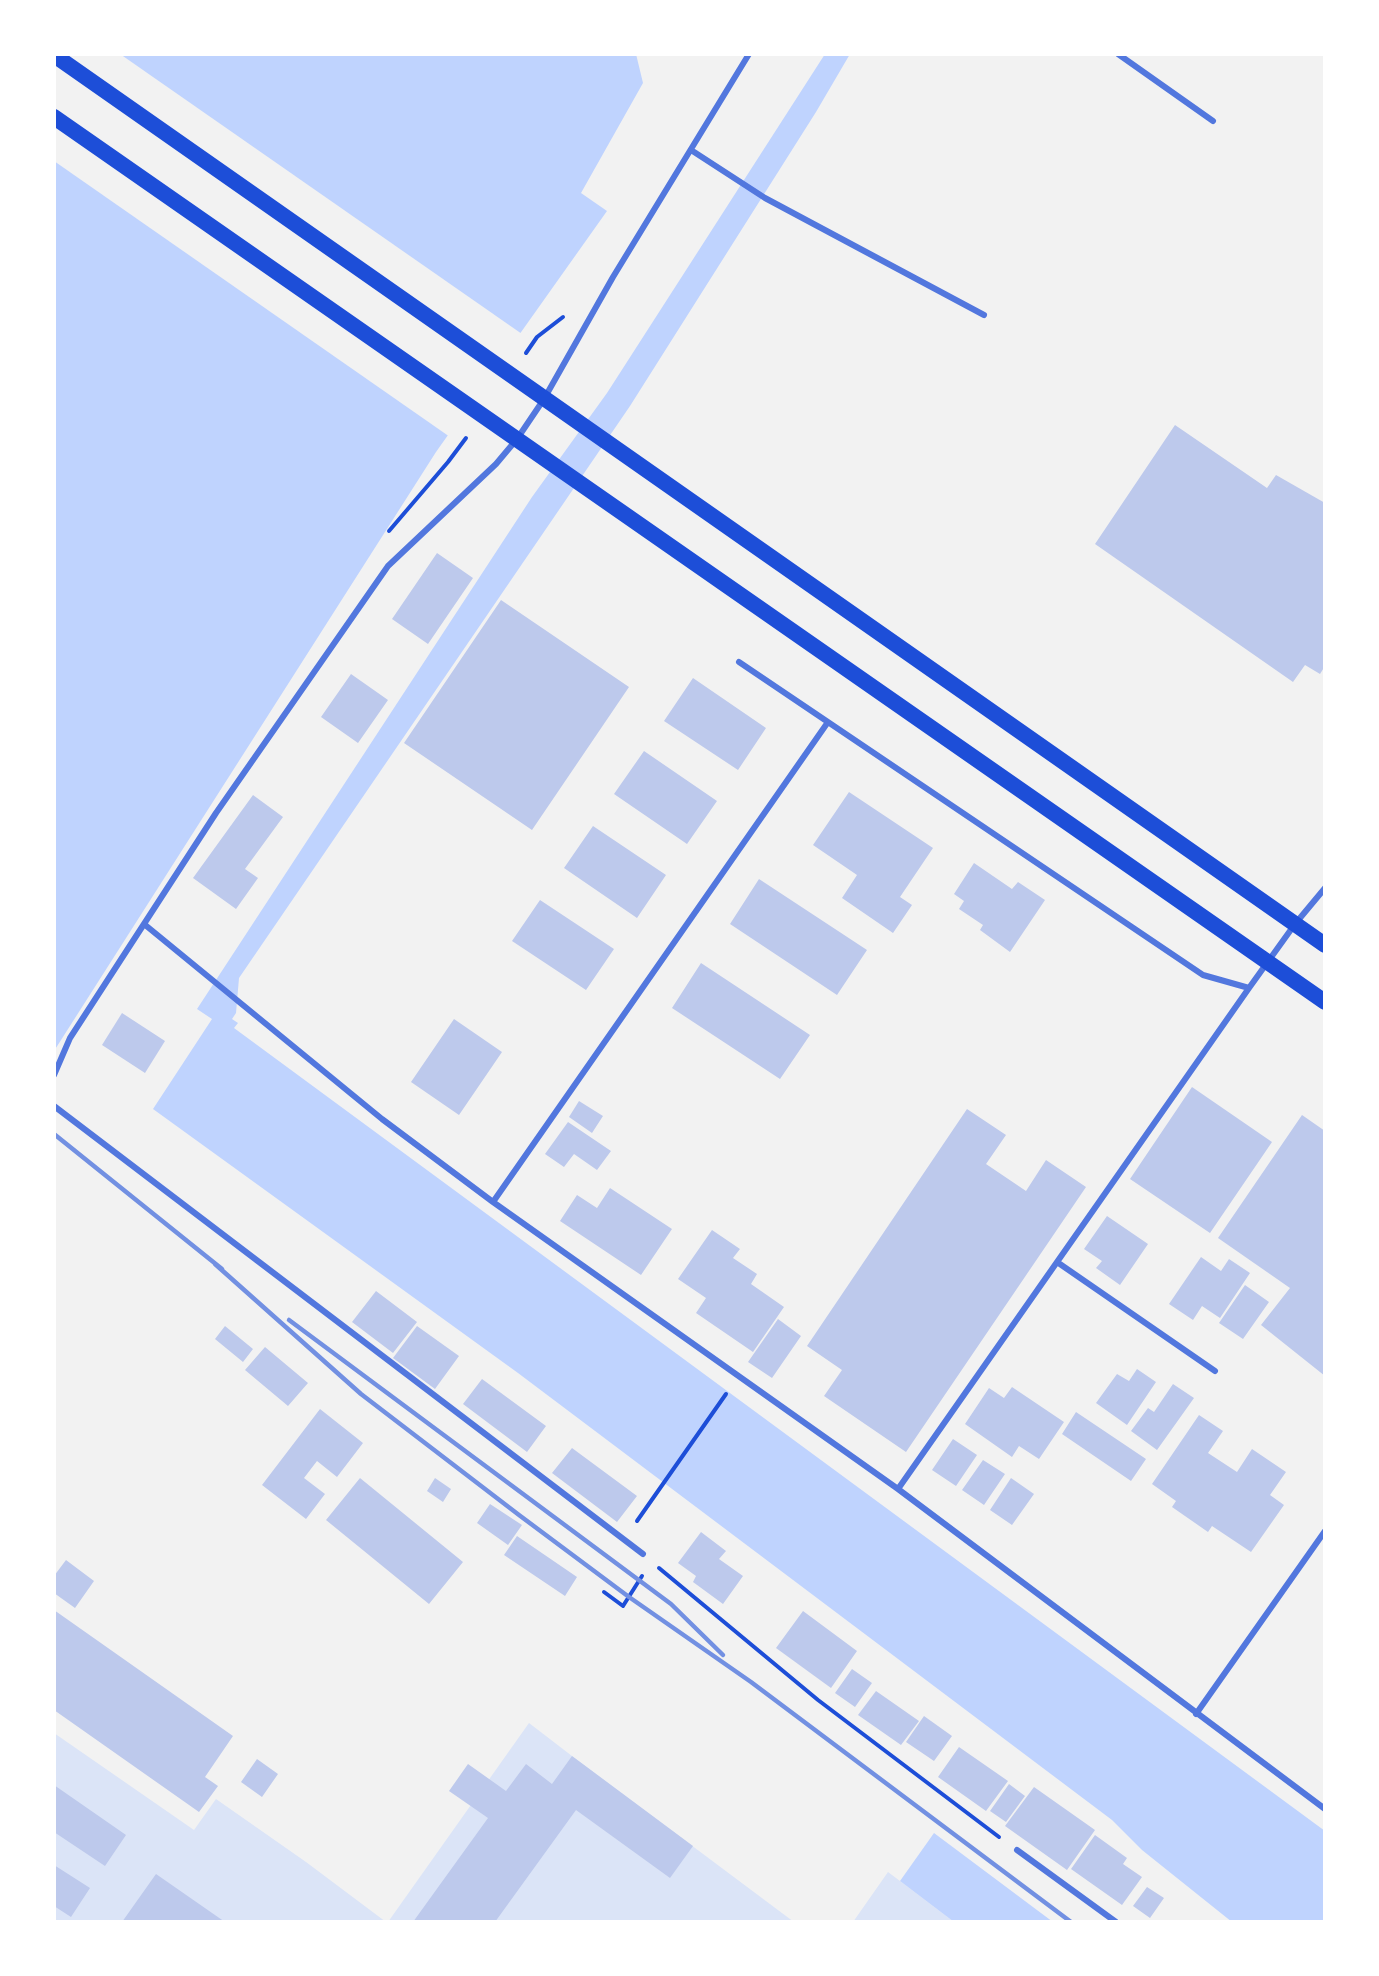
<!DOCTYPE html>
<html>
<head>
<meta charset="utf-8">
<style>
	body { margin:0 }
	#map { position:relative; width:1379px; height:1976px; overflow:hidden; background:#f2f2f2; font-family:"Work Sans",sans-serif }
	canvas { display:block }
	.frame { position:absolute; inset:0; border:56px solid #fff; pointer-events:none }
</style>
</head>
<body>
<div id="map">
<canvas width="1379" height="1976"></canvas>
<div class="frame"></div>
</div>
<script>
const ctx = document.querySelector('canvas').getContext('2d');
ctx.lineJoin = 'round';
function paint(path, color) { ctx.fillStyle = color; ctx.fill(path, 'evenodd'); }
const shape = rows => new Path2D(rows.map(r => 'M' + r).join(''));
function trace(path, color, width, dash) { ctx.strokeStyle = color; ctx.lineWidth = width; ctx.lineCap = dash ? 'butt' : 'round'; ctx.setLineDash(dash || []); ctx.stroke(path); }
paint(shape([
	[529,1723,572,1756,794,1922,388,1922],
	[54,1733,194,1830,216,1799,306,1862,386,1922,54,1922],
	[888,1872,900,1881,954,1922,853,1922]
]), '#dbe4f7');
paint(shape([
	[54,54,636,54,643,83,581,193,607,211,436,452,54,1051],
	[825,54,850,54,816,112,630,406,239,978,236,1013,232,1019,238,1023,234,1028,1325,1831,1325,1922,1232,1922,1142,1850,1112,1820,518,1373,153,1109,212,1019,197,1009,532,497,607,393],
	[934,1833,1053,1922,954,1922,900,1881]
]), '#bfd3fe');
paint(shape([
	[54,54,120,54,522,334,450,437,54,161]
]), '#f2f2f2');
paint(shape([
	[1175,425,1267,488,1276,475,1325,503,1325,666,1320,674,1305,665,1293,682,1095,544],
	[437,553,473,578,428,644,392,619],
	[501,600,629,687,532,830,404,743],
	[351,674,388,700,358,743,321,717],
	[693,678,766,728,738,770,664,721],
	[644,751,717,801,687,844,614,794],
	[849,792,933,848,900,897,912,905,893,933,842,898,857,875,813,845],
	[253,795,283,817,245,869,258,878,236,909,193,878],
	[593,826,666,875,637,918,564,868],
	[974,863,1012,889,1018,882,1045,900,1010,952,980,930,983,925,959,909,964,901,954,894],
	[759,879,867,950,837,995,730,924],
	[540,900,614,949,586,990,512,941],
	[701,963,810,1035,780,1079,672,1008],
	[122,1013,165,1041,145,1073,102,1045],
	[454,1019,502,1052,459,1115,411,1082],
	[1192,1087,1272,1142,1210,1233,1130,1179],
	[579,1101,603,1116,592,1133,569,1117],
	[967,1109,1006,1135,986,1164,1026,1191,1046,1160,1086,1187,906,1452,824,1396,842,1370,807,1346],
	[1302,1115,1325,1131,1325,1376,1261,1325,1290,1288,1218,1238],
	[568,1122,611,1151,597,1170,574,1154,564,1167,545,1154],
	[610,1188,672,1229,641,1275,560,1221,577,1195,597,1208],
	[1107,1216,1148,1244,1120,1285,1096,1268,1102,1261,1084,1249],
	[712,1230,740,1249,733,1258,757,1274,751,1284,784,1307,753,1352,696,1313,706,1298,678,1279],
	[1201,1257,1221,1271,1229,1259,1250,1273,1220,1318,1202,1306,1193,1320,1169,1304],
	[1245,1285,1269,1302,1243,1339,1219,1323],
	[376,1291,417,1322,393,1353,352,1322],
	[778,1319,801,1336,772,1378,748,1362],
	[225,1326,253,1349,243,1362,215,1339],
	[417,1326,459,1356,435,1389,393,1358],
	[265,1347,308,1383,288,1406,245,1370],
	[1137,1369,1156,1382,1127,1425,1096,1403,1117,1374,1129,1381],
	[482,1379,546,1426,527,1452,463,1404],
	[1173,1384,1194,1398,1157,1450,1131,1431,1148,1408,1154,1412],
	[1012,1387,1064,1422,1039,1459,1019,1446,1012,1457,965,1424,989,1388,1004,1398],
	[320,1409,363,1443,337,1477,317,1461,304,1478,325,1494,306,1519,262,1485],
	[1076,1412,1146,1459,1131,1481,1062,1434],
	[1199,1415,1223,1431,1208,1453,1237,1472,1252,1449,1286,1472,1270,1495,1284,1505,1251,1552,1212,1526,1208,1532,1172,1507,1176,1501,1152,1484],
	[953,1439,977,1455,956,1486,932,1470],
	[572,1448,637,1496,617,1522,552,1473],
	[983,1460,1005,1474,984,1505,962,1490],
	[360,1478,463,1562,429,1604,326,1520],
	[435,1478,451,1489,443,1502,427,1491],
	[1011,1478,1034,1494,1012,1525,990,1510],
	[490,1504,522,1525,508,1545,477,1523],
	[701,1532,726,1551,719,1559,743,1576,723,1604,693,1582,696,1576,678,1563],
	[517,1536,577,1577,565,1596,504,1555],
	[66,1560,94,1581,75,1608,54,1593,54,1576],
	[54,1610,233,1736,205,1777,218,1786,199,1812,54,1710],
	[803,1611,857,1651,831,1688,776,1648],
	[852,1669,872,1683,855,1707,835,1693],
	[876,1691,919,1721,901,1745,858,1715],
	[924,1716,952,1736,934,1761,906,1742],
	[959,1747,1008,1781,986,1811,938,1777],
	[572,1756,693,1846,670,1878,576,1810,495,1922,413,1922,488,1818,449,1791,468,1764,506,1791,526,1764,552,1784],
	[257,1759,278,1774,262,1797,241,1782],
	[1009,1784,1025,1796,1006,1822,990,1811],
	[54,1785,126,1835,105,1866,54,1832],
	[1034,1787,1095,1830,1067,1870,1005,1826],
	[1095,1835,1127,1858,1123,1864,1142,1877,1122,1905,1071,1869],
	[54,1865,90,1888,71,1917,54,1906],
	[156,1874,225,1922,122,1922],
	[1147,1887,1164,1898,1150,1918,1133,1906]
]), '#bdc9ec');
trace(shape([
	[526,353,537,337,563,317],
	[389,531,448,462,466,438],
	[637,1521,726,1394],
	[659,1568,818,1700,999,1837],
	[604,1592,623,1606,642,1576]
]), '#1d4ed8', 4);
trace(shape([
	[1118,54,1213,121],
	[691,150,765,198,984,315],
	[739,662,1203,975,1249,988,1295,924,1325,888],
	[144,924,382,1119,493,1202,898,1489,1325,1809],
	[54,1075,70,1038,216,813,388,566,496,464,517,439,544,399,613,277,749,54],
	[54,1106,643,1554],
	[493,1202,828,722],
	[1057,1262,1215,1371],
	[898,1489,1249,988],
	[1196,1714,1325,1531],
	[1017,1850,1116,1922]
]), '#5277de', 6);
trace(shape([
	[54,55,1325,945],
	[54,117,1325,1002]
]), '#1d4ed8', 16);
trace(shape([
	[54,1134,222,1269],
	[215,1264,361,1394,519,1515,629,1597,751,1682,1071,1922],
	[289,1320,671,1604,723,1655]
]), '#7290e2', 4.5);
</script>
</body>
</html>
